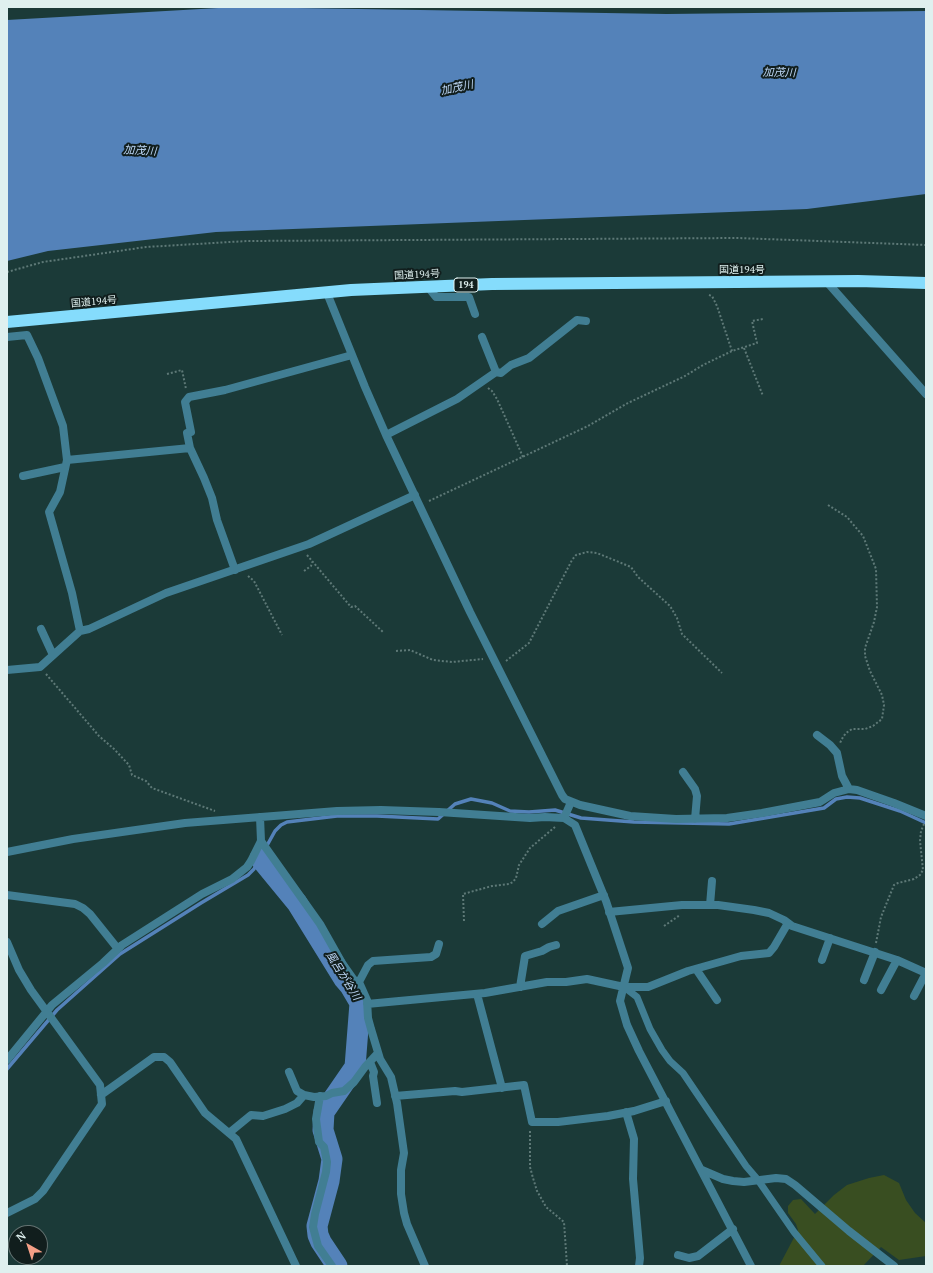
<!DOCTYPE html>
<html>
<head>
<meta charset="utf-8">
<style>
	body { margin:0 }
	#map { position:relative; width:933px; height:1273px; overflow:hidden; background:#1b3a38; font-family:"PT Serif",serif }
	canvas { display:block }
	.frame { position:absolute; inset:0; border:8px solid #dff0ef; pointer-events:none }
	.north { position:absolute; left:8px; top:1225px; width:40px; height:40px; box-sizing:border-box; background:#111e1d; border:1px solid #637271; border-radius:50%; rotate:321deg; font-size:11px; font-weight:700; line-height:16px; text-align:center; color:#dff0ef }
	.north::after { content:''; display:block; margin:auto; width:14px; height:18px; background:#f49f86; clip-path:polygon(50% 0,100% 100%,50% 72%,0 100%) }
</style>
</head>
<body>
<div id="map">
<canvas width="933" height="1273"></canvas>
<div class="frame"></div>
<div class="north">N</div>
</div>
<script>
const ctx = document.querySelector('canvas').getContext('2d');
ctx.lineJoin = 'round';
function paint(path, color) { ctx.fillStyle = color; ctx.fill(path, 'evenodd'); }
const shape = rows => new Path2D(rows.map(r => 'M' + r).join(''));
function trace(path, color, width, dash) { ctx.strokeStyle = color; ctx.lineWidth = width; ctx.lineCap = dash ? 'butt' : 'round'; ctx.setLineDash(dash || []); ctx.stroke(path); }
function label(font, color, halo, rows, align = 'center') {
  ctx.font = font + ' "PT Serif","Noto Sans JP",serif'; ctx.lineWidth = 4; ctx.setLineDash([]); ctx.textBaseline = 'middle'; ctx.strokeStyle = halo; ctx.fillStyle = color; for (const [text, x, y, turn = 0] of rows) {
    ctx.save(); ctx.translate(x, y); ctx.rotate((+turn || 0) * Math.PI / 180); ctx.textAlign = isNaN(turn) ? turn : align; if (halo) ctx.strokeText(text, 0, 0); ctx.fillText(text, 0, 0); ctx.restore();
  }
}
paint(shape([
	[884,1175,899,1183,906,1200,915,1213,926,1223,926,1256,899,1260,881,1247,863,1266,779,1266,798,1230,796,1224,788,1213,788,1206,793,1200,801,1199,815,1214,834,1195,847,1185,869,1178]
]), '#394e21');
paint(shape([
	[236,7,667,14,926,11,926,194,807,209,216,232,48,251,7,261,7,20]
]), '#5482b9');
trace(shape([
	[7,1069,57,1010,120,954,201,903,248,875,254,869,275,831,281,825,287,822,337,816,377,816,438,819,455,804,471,799,492,803,510,811,529,812,555,810,581,818,634,822,729,824,824,808,836,799,847,797,860,798,900,811,926,823]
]), '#5482b9', 3.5);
trace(shape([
	[260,858,297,903,344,979,350,986,360,1003,355,1067,324,1112,323,1130,332,1159,329,1181,317,1226,318,1235,321,1242,337,1266]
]), '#5482b9', 21);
trace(shape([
	[7,272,43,262,146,247,247,241,738,238,926,245],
	[709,295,712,296,717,306,732,351],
	[744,348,763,396],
	[167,374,182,370,186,389],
	[488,388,492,391,497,399,523,457],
	[429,501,588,426,628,403,685,376,703,365,732,351,757,343,752,321,763,319],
	[828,505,847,517,863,536,876,569,877,607,874,622,865,648,865,656,870,671,882,695,884,705,882,719,873,726,865,729,852,729,846,733,843,737,840,743],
	[307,555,351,607,355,606,383,632],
	[304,571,311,566,312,562],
	[248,576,254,581,282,635],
	[396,651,410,650,433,660,452,662,483,659],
	[506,661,529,643,572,560,576,555,587,552,597,553,631,567,638,577,670,606,677,618,682,634,722,673],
	[46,674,99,736,114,749,129,765,132,775,146,781,152,788,215,811],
	[464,921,463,894,492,886,509,884,513,882,516,878,519,865,530,848,555,827],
	[664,926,680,915],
	[876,943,881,917,894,885,898,883,914,879,920,875,923,870,920,841,921,831,924,824],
	[530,1131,530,1167,533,1178,537,1191,546,1207,564,1222,567,1266]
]), '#5e7977', 2, [2, 2]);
trace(shape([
	[624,987,637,997,650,1029,662,1050,670,1061,683,1073,746,1166,758,1180,794,1232,822,1266]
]), '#417e93', 7);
trace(shape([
	[827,282,926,394],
	[428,287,436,297,469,297,475,314],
	[327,293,365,387,386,435,470,612,562,795,565,799,580,805,630,816,676,819,727,818,762,813,820,802,834,793,849,789,857,790,894,803,926,816],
	[7,337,27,335,38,358,63,426,67,460,60,492,49,512,72,593,80,631],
	[482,337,496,372,501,373,511,365,529,358,577,320,586,321],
	[386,435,457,399,496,372],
	[67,460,190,448],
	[23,476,65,467],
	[235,570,217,520,212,498,204,478,190,448,187,433,191,432,185,402,189,397,225,390,352,355],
	[41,629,53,655],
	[7,670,40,667,80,631,89,629,166,593,309,544,415,495],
	[817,735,830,745,837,753,842,776,849,789],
	[683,772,695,789,697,796,695,819],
	[564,818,571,802],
	[261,841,320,924,342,963,354,980,359,982,367,1000,368,1018,371,1029,380,1059,391,1077,397,1103,404,1153,401,1170,401,1194,404,1213,407,1224,425,1266],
	[7,852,73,839,185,823,337,811,381,810,439,812,530,818,545,817,564,818,575,825,606,901,628,968,620,1001,627,1025,639,1051,751,1266],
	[7,895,75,904,83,908,90,914,118,949],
	[710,905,712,881],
	[609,912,682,905,718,905,754,910,769,913,784,920,792,926,897,960,926,973],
	[542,924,558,911,604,895],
	[7,942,19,970,31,990,100,1085,102,1104,43,1191,35,1199,7,1213],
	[822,960,830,938],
	[696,969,717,1000],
	[864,980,875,952],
	[359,982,368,965,373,961,431,957,436,954,439,944],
	[520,987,525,956,542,951,549,947,556,945],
	[881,990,897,960],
	[477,994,502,1088],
	[914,996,926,973],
	[367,1004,485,993,547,982,566,982,587,979,624,987,648,987,688,971,741,956,769,953,774,947,788,923],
	[7,1060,52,1005,103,963,122,945,202,894,232,879,247,867,251,861,261,841,260,817],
	[370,1062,374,1072,373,1076,377,1103],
	[289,1072,297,1091,304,1095,314,1097,326,1096,332,1093,344,1091,354,1082,365,1067,378,1053],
	[101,1095,154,1057,164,1057,170,1062,205,1113,236,1139,296,1266],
	[320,1096,316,1119,319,1142,324,1147,327,1162,326,1172,315,1214,313,1227,318,1246,332,1266],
	[395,1096,455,1091,462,1092,524,1085,532,1122,558,1122,608,1116,634,1111,666,1101],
	[626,1112,634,1139,633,1179,640,1258,639,1266],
	[229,1133,251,1115,263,1116,285,1109,297,1103,304,1095],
	[702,1170,723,1179,733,1181,744,1182,776,1178,786,1179,795,1185,849,1231,894,1266],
	[678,1255,689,1258,698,1256,733,1229]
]), '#417e93', 8);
trace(shape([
	[7,322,351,290,492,284,858,281,926,283]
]), '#85dcfc', 12);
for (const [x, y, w] of [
	[466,285,24]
]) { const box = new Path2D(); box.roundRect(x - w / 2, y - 7, w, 14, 3); ctx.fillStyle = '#111e1d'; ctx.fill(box); trace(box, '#dff0ef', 1); }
label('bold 9px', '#dff0ef', null, [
	["194",466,285]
]);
label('10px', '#dff0ef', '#111e1d', [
	["国道194号",742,270],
	["国道194号",417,275,-3],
	["国道194号",94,302,-5]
]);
label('italic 11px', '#bed8f7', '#111e1d', [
	["加茂川",779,73,1],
	["加茂川",457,88,-12],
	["加茂川",140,151,3],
	["風呂が谷川",343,976,58]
]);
</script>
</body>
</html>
